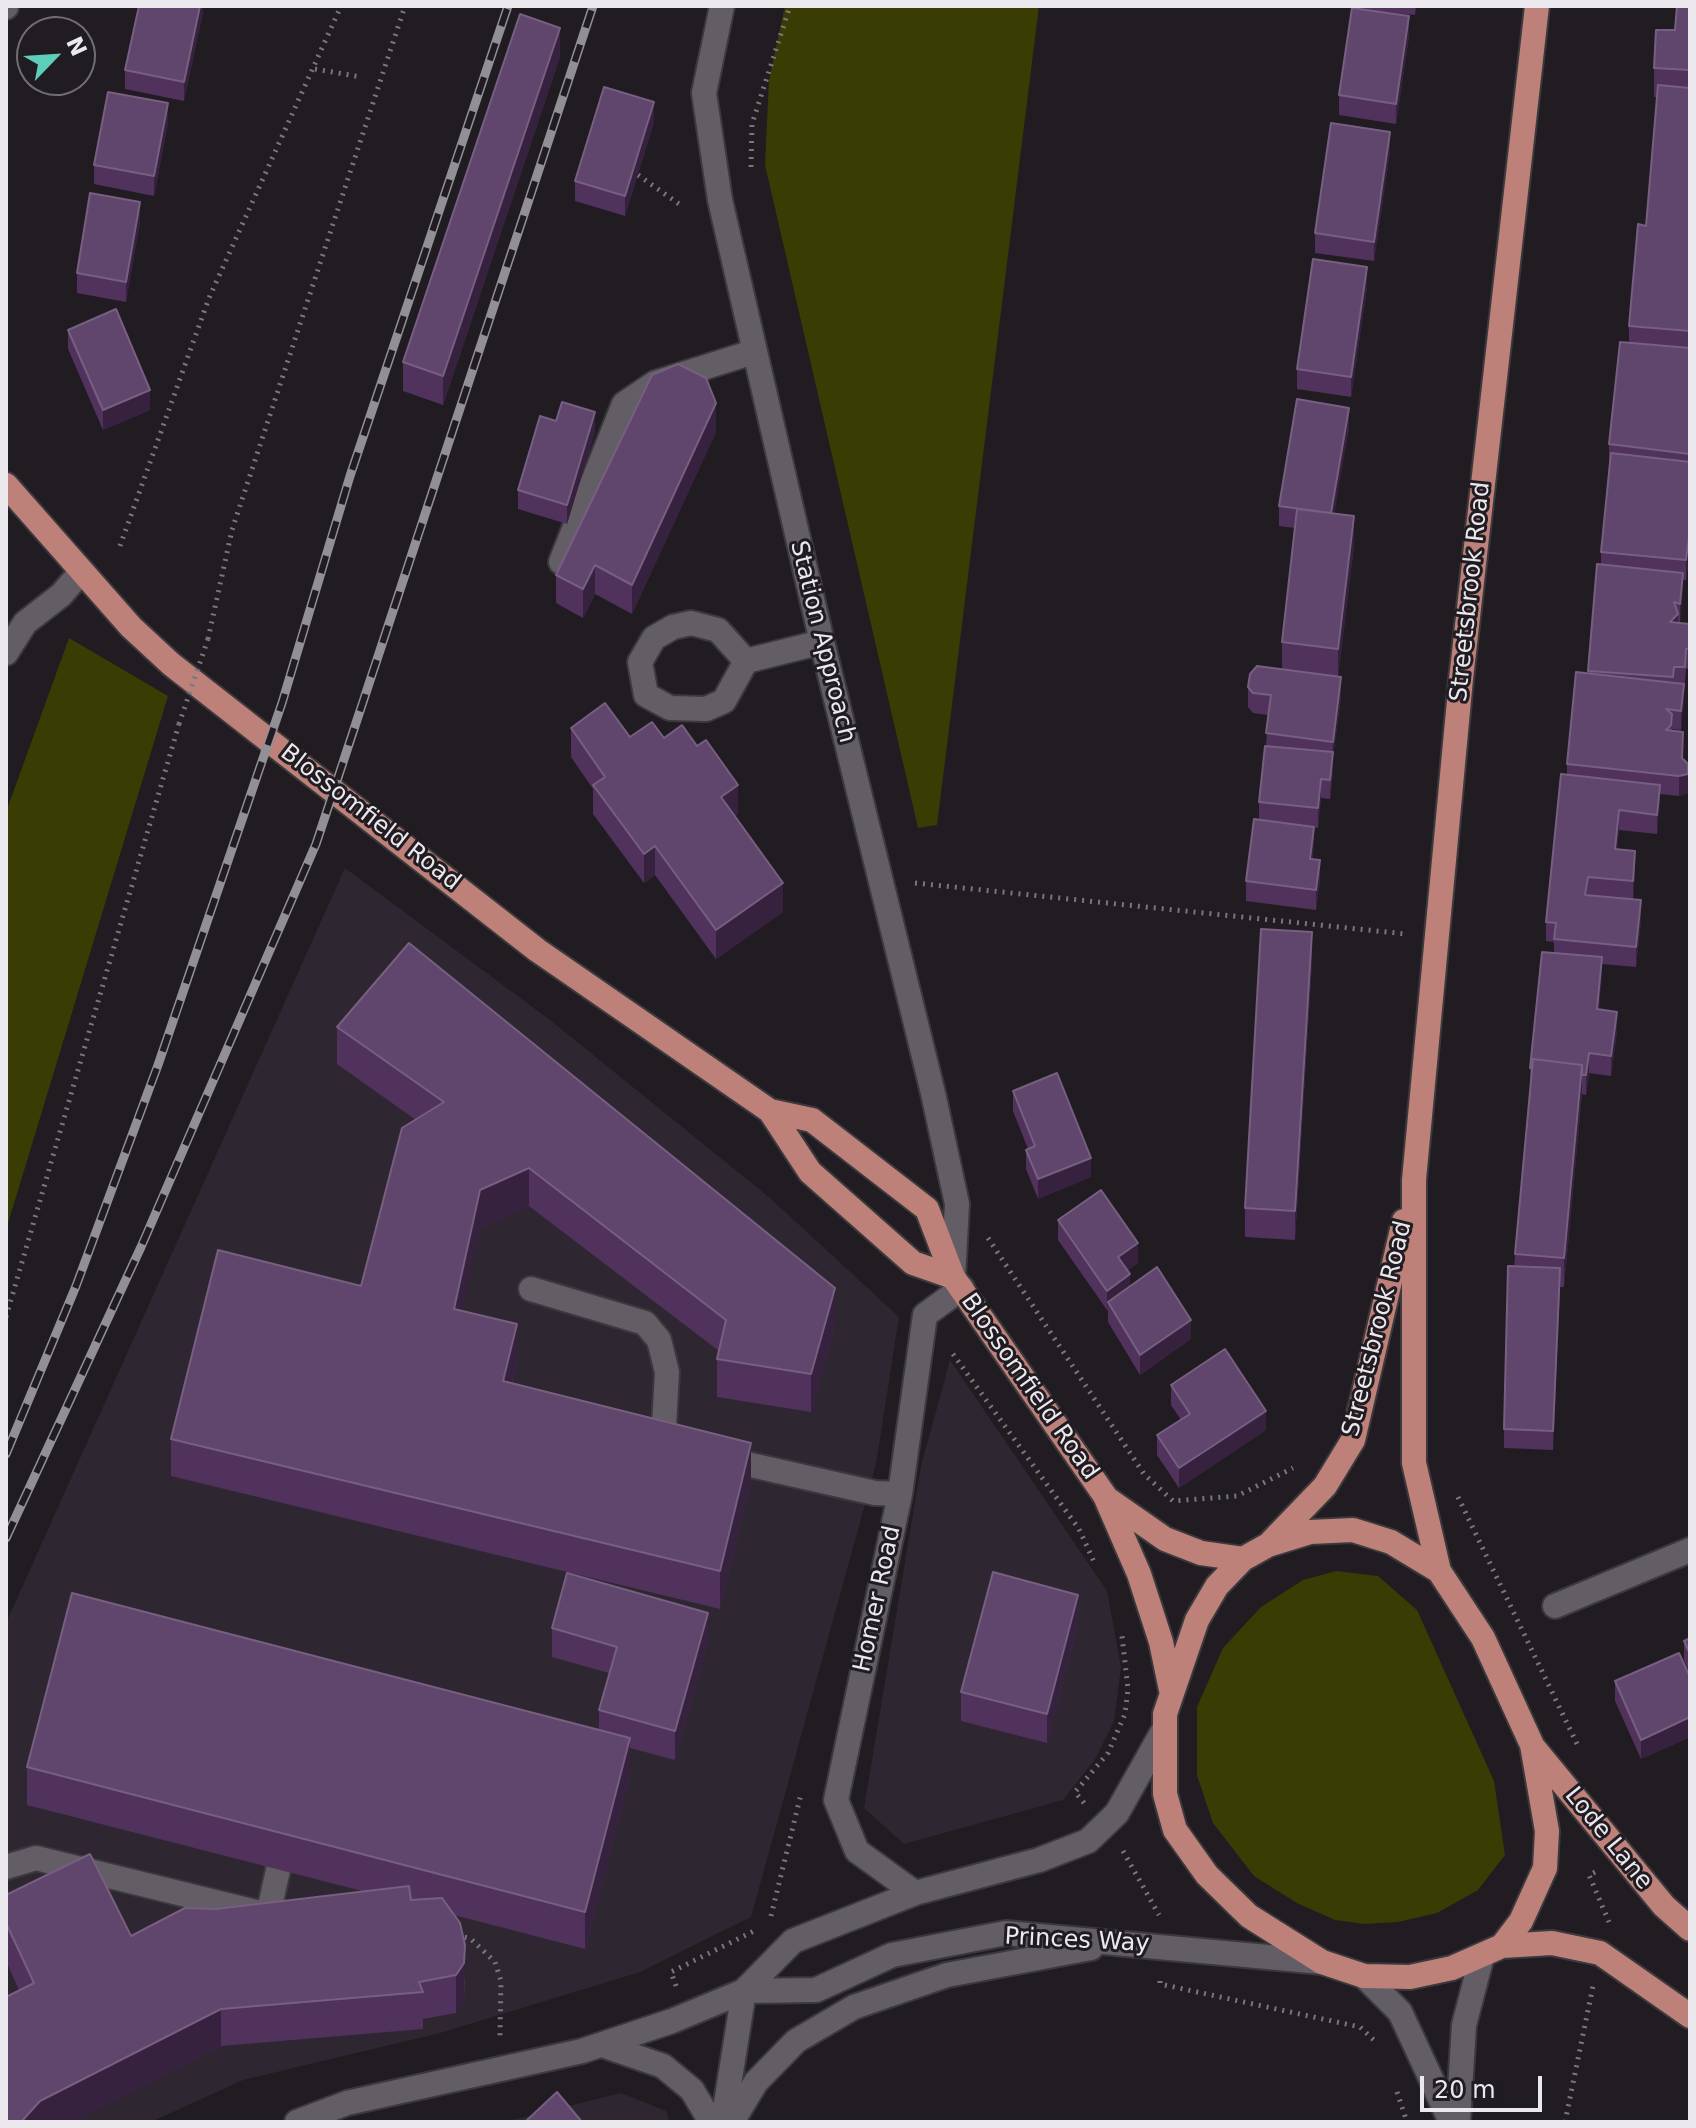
<!DOCTYPE html>
<html>
<head>
<meta charset="utf-8">
<style>
	body { margin:0 }
	#map { position:relative; width:1696px; height:2128px; overflow:hidden; background:#201c22; font-family:"DejaVu Sans",sans-serif }
	canvas { display:block }
	.frame { position:absolute; inset:0; border:8px solid #ebe9ed; pointer-events:none }
	.north { position:absolute; left:16px; top:16px; width:80px; height:80px; box-sizing:border-box; background:#201c22; border:2px solid #716e73; border-radius:50%; rotate:65deg; font-size:22px; font-weight:700; line-height:32px; text-align:center; color:#ebe9ed }
	.north::after { content:''; display:block; margin:auto; width:28px; height:36px; background:#5cceba; clip-path:polygon(50% 0,100% 100%,50% 72%,0 100%) }
	.scale { position:absolute; left:1420px; top:2076px; width:122px; height:36px; box-sizing:border-box; border:4px solid #ebe9ed; border-top:0; padding-left:10px; font-size:24px; line-height:28px; white-space:nowrap; color:#ebe9ed; -webkit-text-stroke:6px #201c22; paint-order:stroke }
</style>
</head>
<body>
<div id="map">
<canvas width="1696" height="2128"></canvas>
<div class="frame"></div>
<div class="north">N</div>
<div class="scale">20 m</div>
</div>
<script>
const ctx = document.querySelector('canvas').getContext('2d');
ctx.lineJoin = 'round';
function paint(path, color) { ctx.fillStyle = color; ctx.fill(path, 'evenodd'); }
const shape = rows => new Path2D(rows.map(r => 'M' + r).join(''));
function trace(path, color, width, dash) { ctx.strokeStyle = color; ctx.lineWidth = width; ctx.lineCap = dash ? 'butt' : 'round'; ctx.setLineDash(dash || []); ctx.stroke(path); }
function label(font, color, halo, rows, align = 'center') {
  ctx.font = font + ' "DejaVu Sans",sans-serif'; ctx.lineWidth = 6; ctx.setLineDash([]); ctx.textBaseline = 'middle'; ctx.strokeStyle = halo; ctx.fillStyle = color; for (const [text, x, y, turn = 0] of rows) {
    ctx.save(); ctx.translate(x, y); ctx.rotate((+turn || 0) * Math.PI / 180); ctx.textAlign = isNaN(turn) ? turn : align; if (halo) ctx.strokeText(text, 0, 0); ctx.fillText(text, 0, 0); ctx.restore();
  }
}
paint(shape([
	[345,868,550,1020,770,1198,899,1317,876,1464,751,1917,640,1972,440,2033,243,2080,151,2122,6,2122,6,1623],
	[950,1360,1107,1591,1121,1667,1114,1721,1096,1758,1063,1800,904,1844,864,1808,921,1466],
	[621,2093,666,2111,670,2122,504,2122]
]), '#2e2731');
paint(shape([
	[785,6,1039,6,937,825,918,828,765,165,769,80],
	[69,638,168,696,6,1230,6,812],
	[1336,1571,1378,1576,1417,1610,1494,1781,1505,1855,1478,1890,1437,1913,1398,1922,1364,1924,1335,1920,1297,1903,1254,1876,1213,1823,1197,1775,1197,1707,1223,1648,1261,1607,1303,1580]
]), '#393c03');
const minor = shape([
	[722,6,704,93,720,200,822,642,933,1093,957,1204,953,1277],
	[6,7,6,6],
	[561,562,624,404,655,383,753,352],
	[6,653,25,623,61,595,81,572],
	[746,661,718,630,691,623,673,627,654,638,640,662,646,695,670,708,706,709,724,701,746,661,822,642],
	[531,1289,645,1323,659,1340,667,1372,663,1445],
	[720,1458,875,1493,900,1494],
	[1555,1606,1690,1550],
	[6,1867,36,1858,268,1915,278,1870],
	[915,1893,857,1851,836,1800,900,1494,925,1315,962,1288],
	[1364,1976,1400,2012,1451,2122],
	[744,1991,816,1990,892,1955,1006,1933,1322,1962],
	[602,2045,663,2066,692,2090,711,2122],
	[297,2122,347,2103,582,2051,672,2021,744,1991,793,1941,915,1893,1039,1860,1088,1841,1117,1813,1162,1733],
	[723,2122,744,1991],
	[732,2122,756,2082,796,2041,854,2007,947,1975,1091,1948],
	[1458,2122,1464,2025,1482,1956]
]);
const major = shape([
	[6,485,131,627,171,664,537,950,770,1111,810,1172,913,1263,953,1277],
	[770,1111,812,1120,927,1209,953,1277,1105,1496,1139,1574,1161,1642,1171,1690],
	[1109,1500,1165,1539,1201,1553,1243,1559],
	[1353,1530,1391,1542,1439,1571,1483,1638,1532,1745,1547,1831,1545,1868,1521,1921,1502,1946,1452,1968,1410,1977,1364,1976,1322,1962,1249,1916,1207,1875,1175,1830,1165,1794,1165,1714,1197,1620,1217,1586,1243,1559,1268,1545,1310,1532,1353,1530],
	[1272,1541,1325,1486,1353,1440,1404,1221],
	[1439,1571,1414,1463,1414,1180,1461,679,1537,6],
	[1533,1747,1664,1906,1690,1929],
	[1502,1946,1552,1943,1600,1953,1690,2016]
]);
trace(minor, '#3c393d', 28);
trace(major, '#3c393d', 28);
trace(shape([
	[315,69,361,77],
	[751,167,752,124,790,6],
	[638,175,679,204],
	[120,546,209,298,341,6],
	[208,639,232,530,405,6],
	[915,883,1406,934],
	[988,1238,1144,1474,1173,1501,1237,1496,1293,1468],
	[6,1317,179,724],
	[953,1354,1079,1529,1095,1564],
	[1458,1497,1579,1748],
	[1084,1803,1075,1792,1108,1753,1125,1714,1128,1689,1122,1636],
	[1123,1851,1159,1915],
	[1595,1872,1589,1875,1609,1922],
	[771,1916,801,1794],
	[457,1935,471,1939,495,1962,501,1981,500,2036],
	[1160,1981,1160,1984,1360,2027,1376,2042],
	[676,1986,671,1972,756,1930],
	[1397,2092,1407,2122],
	[1565,2122,1593,1986]
]), '#7a777c', 5, [2, 6]);
trace(minor, '#635e65', 24);
trace(major, '#bd8179', 24);
const rail = shape([
	[6,1454,76,1286,158,1065,282,703,350,476,508,6],
	[6,1538,141,1247,316,844,593,6]
]);
trace(rail, '#939095', 9);
trace(rail, '#201c22', 6, [18]);
trace(shape([
	[179,724,208,639]
]), '#7a777c', 5, [2, 6]);
paint(shape([
	[203,6,203,12,184,101,125,89,125,70],
	[1344,6,1416,6,1415,15,1365,10,1409,36,1396,124,1339,115,1339,95,1352,8,1344,7],
	[1690,6,1690,548,1686,580,1683,580,1680,623,1690,624,1690,668,1686,669,1681,730,1672,729,1683,759,1688,793,1679,796,1660,794,1657,834,1619,830,1617,849,1635,870,1633,900,1641,920,1636,967,1602,964,1599,1009,1617,1032,1611,1076,1589,1073,1586,1095,1582,1094,1564,1287,1560,1287,1553,1450,1504,1448,1504,1429,1515,1254,1531,1088,1530,1068,1554,953,1554,942,1546,941,1546,922,1567,774,1567,764,1588,674,1597,564,1601,564,1601,552,1609,464,1609,444,1629,342,1629,326,1646,226,1657,97,1654,97,1654,68],
	[560,57,443,405,403,391,403,362],
	[654,122,625,216,575,201,575,181],
	[168,123,154,196,94,184,94,165],
	[1390,151,1374,261,1315,253,1315,233],
	[140,222,126,302,77,293,77,273],
	[1367,287,1351,397,1297,389,1297,369],
	[68,330,150,410,103,430,68,349],
	[1349,427,1334,513,1354,545,1338,677,1341,697,1333,757,1333,772,1330,799,1321,798,1318,828,1314,827,1313,859,1320,880,1316,910,1246,901,1246,881,1259,820,1259,802,1266,746,1268,715,1253,713,1248,707,1248,687,1282,670,1282,642,1295,528,1279,526,1279,506],
	[595,432,567,524,518,509,518,490],
	[716,432,632,614,595,594,583,618,556,603,556,575],
	[571,728,630,737,664,738,738,814,735,816,783,912,716,959,655,875,644,883,593,814,593,789,571,757],
	[1312,961,1295,1240,1245,1237,1245,1208],
	[337,1027,835,1326,811,1412,717,1397,717,1359,719,1351,529,1206,480,1228,461,1311,517,1362,512,1383,751,1480,720,1609,171,1476,171,1439,361,1286,416,1120,337,1064],
	[1013,1091,1091,1177,1038,1199,1026,1169,1026,1150,1028,1149,1013,1111],
	[1058,1220,1138,1263,1128,1270,1130,1286,1191,1339,1140,1375,1108,1322,1108,1310,1107,1310,1058,1240],
	[1171,1385,1266,1430,1179,1488,1157,1455,1157,1435,1181,1420,1171,1405],
	[1078,1624,1047,1743,961,1721,961,1692],
	[552,1628,708,1642,675,1760,630,1748,630,1775,585,1949,454,1915,465,1982,464,2000,456,2013,423,2019,423,2029,221,2046,72,2122,6,2122,19,1990,6,1961,6,1895,131,1936,216,1909,362,1891,27,1805,27,1767,599,1730,599,1710,609,1673,552,1657],
	[1690,1638,1690,1673,1684,1660,1684,1641],
	[1690,1677,1690,1737,1641,1759,1615,1701,1615,1681]
]), '#50325c');
paint(shape([
	[200,6,203,6,203,12,184,101,184,82],
	[1409,16,1409,36,1396,124,1396,104],
	[560,28,560,57,443,405,443,376],
	[654,102,654,122,625,216,625,196],
	[168,103,168,123,154,196,154,176],
	[1390,132,1390,151,1374,261,1374,242],
	[140,202,140,222,126,302,126,282],
	[1367,267,1367,287,1351,397,1351,377],
	[150,390,150,410,103,430,103,410],
	[716,403,716,432,632,614,632,585],
	[1349,408,1349,427,1331,534,1331,514],
	[595,412,595,432,567,524,567,505],
	[1354,516,1354,545,1338,678,1338,649],
	[1690,528,1690,548,1686,580,1686,560],
	[595,565,595,594,583,618,583,589],
	[1683,573,1683,592,1680,623,1680,604],
	[1678,614,1678,634,1670,622],
	[1341,677,1341,697,1333,757,1333,772,1330,799,1333,742],
	[1684,684,1684,703,1681,730,1681,711],
	[1683,732,1682,776,1688,774,1688,793,1679,796,1679,776],
	[1321,779,1321,798,1318,828,1318,808],
	[738,785,738,814,721,826,721,797],
	[1660,785,1660,804,1657,834,1657,815],
	[1619,810,1619,830,1615,868,1615,849],
	[1314,827,1314,847,1310,879,1310,859],
	[655,846,655,875,644,883,644,854],
	[1635,851,1635,870,1633,901,1633,881],
	[1320,860,1320,880,1316,910,1316,890],
	[783,883,783,912,716,959,716,930],
	[1641,900,1641,920,1636,967,1636,947],
	[1312,932,1312,961,1295,1240,1295,1211],
	[1602,957,1602,977,1597,1029,1597,1009],
	[1617,1012,1617,1032,1611,1076,1611,1056],
	[1589,1053,1589,1073,1586,1095,1586,1075],
	[1582,1065,1582,1094,1564,1287,1564,1258],
	[1091,1158,1091,1177,1038,1199,1038,1179],
	[529,1168,529,1206,480,1228,454,1346,454,1309,480,1190],
	[1138,1243,1138,1263,1118,1277,1118,1257],
	[1560,1268,1560,1288,1553,1450,1553,1431],
	[1130,1274,1130,1294,1108,1302,1107,1310,1107,1291],
	[835,1288,835,1326,811,1412,811,1374],
	[1191,1320,1191,1339,1140,1375,1140,1355],
	[517,1324,517,1362,503,1418,503,1381],
	[1266,1411,1266,1430,1179,1488,1179,1468],
	[751,1443,751,1480,720,1609,720,1571],
	[1078,1595,1078,1624,1047,1743,1047,1714],
	[708,1613,708,1642,675,1760,675,1731],
	[1690,1717,1690,1737,1641,1759,1641,1740],
	[630,1738,630,1775,585,1949,585,1912],
	[465,1945,464,2000,456,2013,456,1975],
	[221,2009,221,2046,72,2122,21,2122,40,2101]
]), '#36213e');
const building = shape([
	[139,6,200,6,184,82,125,70,139,6],
	[1677,6,1690,6,1690,70,1654,68,1656,30,1675,30,1677,6],
	[1352,8,1409,16,1396,104,1339,95,1352,8],
	[520,14,560,28,443,376,403,362,520,14],
	[1658,85,1690,88,1690,331,1629,326,1638,224,1646,226,1658,85],
	[604,87,654,102,625,196,575,181,604,87],
	[108,92,168,103,154,176,94,165,108,92],
	[1331,123,1390,132,1374,242,1315,233,1331,123],
	[90,193,140,202,126,282,77,273,90,193],
	[1313,259,1367,267,1351,377,1297,369,1313,259],
	[116,309,150,390,103,410,68,330,116,309],
	[1620,342,1690,348,1690,454,1609,444,1620,342],
	[678,364,706,378,716,403,632,585,595,565,583,589,556,575,652,375,678,364],
	[1297,399,1349,408,1331,513,1279,506,1297,399],
	[562,402,595,412,567,505,518,490,540,416,556,421,562,402],
	[1611,453,1690,462,1690,528,1686,560,1601,552,1611,453],
	[1297,509,1354,516,1338,649,1282,642,1297,509],
	[1597,564,1683,573,1680,604,1674,602,1678,614,1670,622,1690,624,1690,648,1686,649,1685,667,1674,667,1673,677,1588,671,1597,564],
	[1257,666,1341,677,1333,742,1266,733,1271,695,1253,693,1248,687,1250,674,1257,666],
	[1576,672,1684,684,1681,711,1666,709,1672,714,1671,725,1666,730,1683,732,1682,758,1688,764,1688,774,1679,776,1567,764,1576,672],
	[605,703,630,737,652,722,664,738,682,725,697,746,706,740,738,785,721,797,783,883,716,930,655,846,644,854,593,785,605,777,571,728,605,703],
	[1265,746,1333,752,1330,780,1321,779,1318,808,1259,802,1265,746],
	[1561,774,1660,785,1657,815,1619,810,1615,849,1635,851,1633,881,1588,877,1585,895,1641,900,1636,947,1554,939,1556,923,1546,922,1561,774],
	[1254,819,1314,827,1310,859,1320,860,1316,890,1246,881,1254,819],
	[1261,929,1312,932,1295,1211,1245,1208,1261,929],
	[409,943,835,1288,811,1374,717,1359,726,1320,529,1168,480,1190,454,1309,517,1324,503,1381,751,1443,720,1571,171,1439,218,1250,361,1286,402,1128,444,1102,337,1027,409,943],
	[1542,952,1602,957,1597,1009,1617,1012,1611,1056,1589,1053,1586,1075,1582,1075,1582,1065,1533,1059,1532,1068,1530,1068,1542,952],
	[1533,1059,1582,1065,1564,1258,1515,1254,1533,1059],
	[1057,1073,1091,1158,1038,1179,1026,1150,1035,1146,1013,1091,1057,1073],
	[1101,1190,1138,1243,1118,1257,1130,1274,1107,1291,1058,1220,1101,1190],
	[1508,1266,1560,1268,1553,1431,1504,1429,1508,1266],
	[1157,1267,1191,1320,1140,1355,1108,1302,1157,1267],
	[1225,1349,1266,1411,1179,1468,1157,1435,1190,1414,1171,1385,1225,1349],
	[993,1572,1078,1595,1047,1714,961,1692,993,1572],
	[567,1573,708,1613,675,1731,599,1710,617,1647,552,1628,567,1573],
	[72,1593,630,1738,585,1912,27,1767,72,1593],
	[1690,1638,1690,1654,1684,1641,1690,1638],
	[1679,1653,1690,1677,1690,1717,1641,1740,1615,1681,1679,1653],
	[90,1854,131,1936,185,1908,216,1909,409,1886,411,1900,442,1898,460,1923,465,1945,464,1963,456,1975,419,1982,423,1992,221,2009,40,2101,21,2122,6,2122,6,1997,34,1983,6,1923,6,1895,90,1854],
	[557,2092,582,2122,525,2122,557,2092]
]);
paint(building, '#60456c');
trace(building, '#765f80', 2);
label('24px', '#ebe9ed', '#201c22', [
	["Streetsbrook Road",1471,592,-84],
	["Station Approach",822,642,76],
	["Blossomfield Road",370,818,38],
	["Streetsbrook Road",1378,1329,-76],
	["Blossomfield Road",1029,1387,55],
	["Homer Road",878,1599,-78],
	["Lode Lane",1608,1839,51],
	["Princes Way",1077,1941,3]
]);
</script>
</body>
</html>
